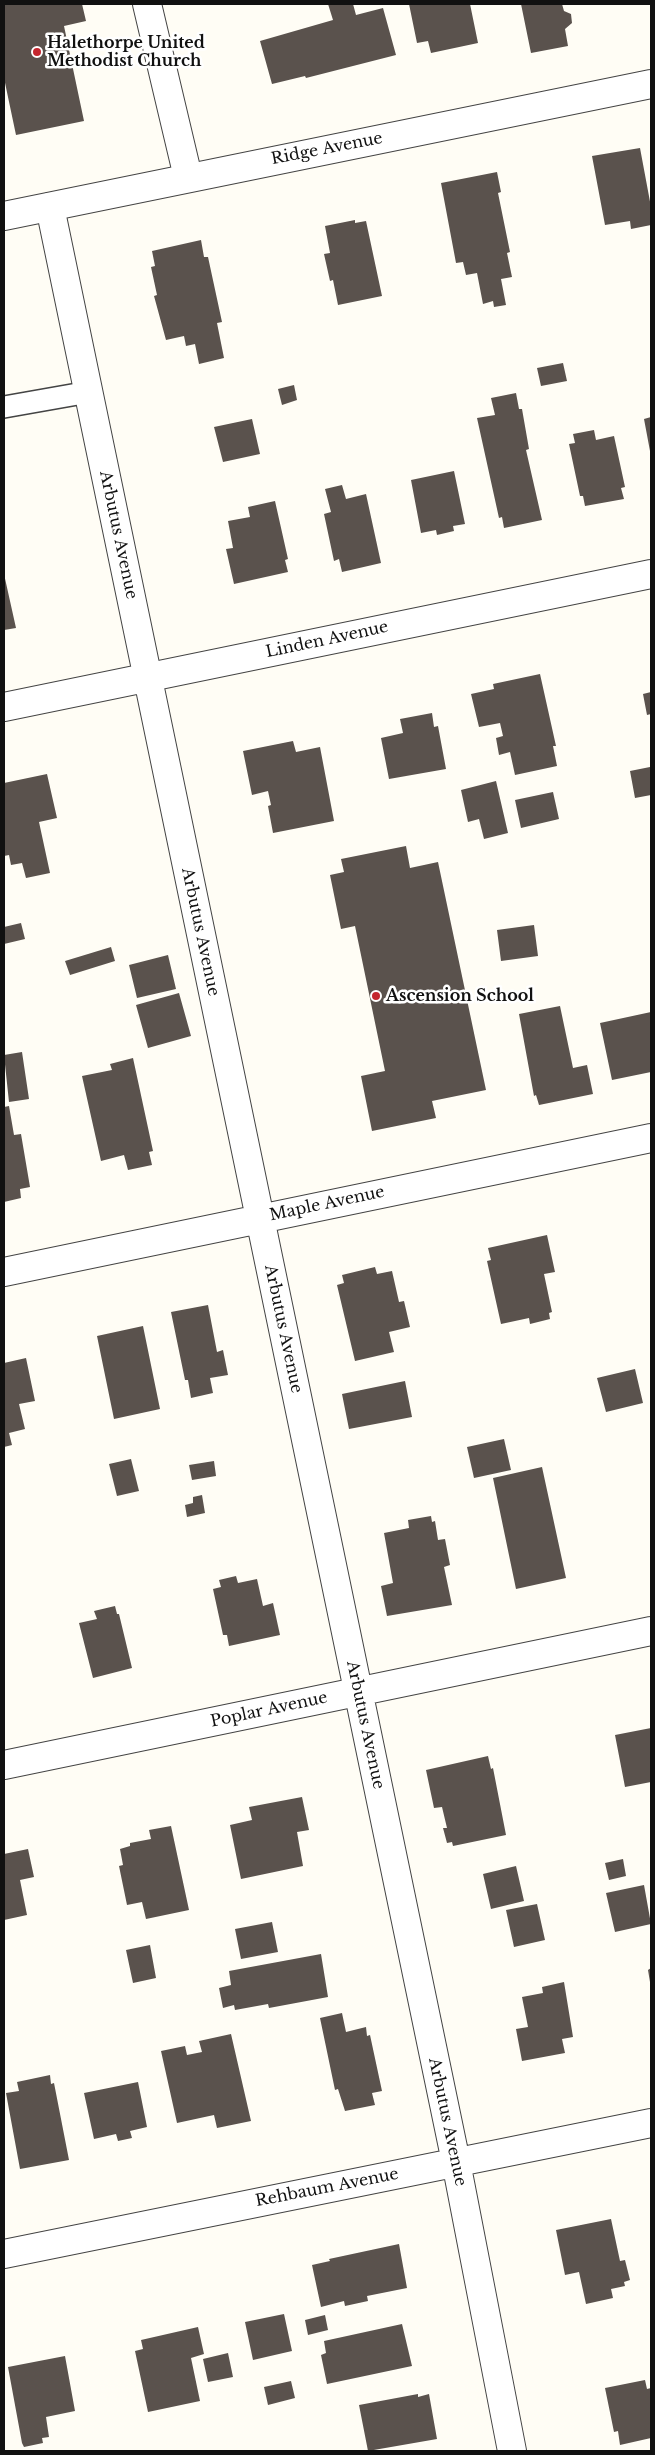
<!DOCTYPE html>
<html>
<head>
<meta charset="utf-8">
<style>
	body { margin:0 }
	#map { position:relative; width:655px; height:2455px; overflow:hidden; background:#fffdf5; font-family:"Libre Baskerville",serif }
	canvas { display:block }
	.frame { position:absolute; inset:0; border:5px solid #111; pointer-events:none }
</style>
</head>
<body>
<div id="map">
<canvas width="655" height="2455"></canvas>
<div class="frame"></div>
</div>
<script>
const ctx = document.querySelector('canvas').getContext('2d');
ctx.lineJoin = 'round';
function paint(path, color) { ctx.fillStyle = color; ctx.fill(path, 'evenodd'); }
const shape = rows => new Path2D(rows.map(r => 'M' + r).join(''));
function trace(path, color, width, dash) { ctx.strokeStyle = color; ctx.lineWidth = width; ctx.lineCap = dash ? 'butt' : 'round'; ctx.setLineDash(dash || []); ctx.stroke(path); }
function label(font, color, halo, rows, align = 'center') {
  ctx.font = font + ' "Libre Baskerville",serif'; ctx.lineWidth = 5; ctx.setLineDash([]); ctx.textBaseline = 'middle'; ctx.strokeStyle = halo; ctx.fillStyle = color; for (const [text, x, y, turn = 0] of rows) {
    ctx.save(); ctx.translate(x, y); ctx.rotate((+turn || 0) * Math.PI / 180); ctx.textAlign = isNaN(turn) ? turn : align; if (halo) ctx.strokeText(text, 0, 0); ctx.fillText(text, 0, 0); ctx.restore();
  }
}
paint(shape([
	[4,4,82,4,86,21,64,26,84,121,16,135,4,78],
	[328,4,353,4,356,15,383,8,396,55,306,78,305,76,272,84,260,41,333,20],
	[409,4,470,4,478,43,431,53,428,41,417,43],
	[521,4,562,4,564,11,571,14,572,23,565,29,568,46,531,53],
	[640,148,651,207,651,225,631,229,630,221,605,225,592,156],
	[497,172,501,192,498,193,510,252,507,253,512,277,501,279,506,305,494,307,493,301,483,304,477,273,466,275,463,262,456,263,441,183],
	[355,220,355,223,366,221,382,296,338,305,333,280,330,281,324,254,330,253,325,226],
	[201,240,204,257,208,257,222,322,217,323,224,358,199,364,195,344,186,346,184,336,166,340,154,296,157,295,151,267,155,266,152,251],
	[563,363,567,381,541,386,537,368],
	[294,385,297,400,282,405,278,389],
	[516,393,519,409,522,409,529,449,526,450,542,520,504,528,502,517,499,518,477,418,495,415,491,398],
	[651,417,651,451,650,451,644,419],
	[252,419,260,454,223,462,214,427],
	[594,430,596,440,614,436,625,487,621,488,624,499,585,506,583,496,580,496,569,444,575,443,573,434],
	[454,471,465,524,453,526,454,531,437,535,436,530,421,533,411,480],
	[342,485,346,499,366,494,381,563,342,572,339,559,334,561,324,514,331,512,325,489],
	[275,501,288,559,285,560,288,572,234,584,226,549,233,548,228,521,250,517,248,507],
	[4,574,16,628,4,630],
	[540,674,556,746,553,746,557,766,515,775,510,752,499,755,496,738,503,736,500,723,479,727,471,694,494,689,493,684],
	[651,692,651,714,647,715,643,694],
	[432,713,434,727,438,726,446,769,389,779,381,738,403,733,400,719],
	[293,741,296,752,320,747,334,821,273,833,268,806,271,805,268,791,252,795,243,751],
	[650,767,651,795,635,798,630,771],
	[47,774,57,818,39,822,50,873,26,878,22,863,11,865,9,855,4,856,4,783],
	[496,781,508,833,484,839,479,819,468,822,461,790],
	[553,792,559,819,521,828,515,800],
	[406,846,410,868,438,862,486,1090,432,1101,436,1118,372,1131,361,1076,385,1071,355,926,341,929,330,875,344,872,341,859],
	[21,923,25,939,4,944,4,927],
	[534,925,538,956,501,961,497,930],
	[111,947,115,961,70,975,65,961],
	[168,955,176,989,137,998,129,965],
	[179,993,191,1036,148,1048,136,1005],
	[560,1006,573,1068,587,1065,593,1094,539,1105,536,1095,534,1096,519,1014],
	[651,1012,651,1072,612,1080,600,1023],
	[22,1052,29,1099,9,1102,4,1055],
	[133,1058,153,1151,149,1152,152,1165,128,1170,124,1155,101,1161,82,1076,112,1070,110,1064],
	[9,1106,14,1135,21,1134,30,1187,20,1189,21,1198,4,1202,4,1107],
	[547,1235,555,1272,544,1274,552,1312,549,1313,550,1319,530,1324,529,1318,501,1324,487,1261,491,1260,488,1248],
	[375,1267,377,1274,392,1271,399,1302,404,1301,410,1327,389,1332,394,1352,355,1361,337,1285,344,1283,342,1275],
	[208,1305,217,1352,223,1350,228,1375,210,1378,213,1393,191,1398,188,1380,185,1380,171,1312],
	[143,1326,160,1409,114,1419,97,1336],
	[26,1358,35,1401,19,1404,25,1429,9,1433,12,1445,4,1447,4,1363],
	[635,1369,643,1403,606,1412,597,1378],
	[405,1381,412,1417,349,1429,342,1394],
	[504,1439,511,1470,474,1478,467,1447],
	[131,1459,139,1491,117,1496,109,1464],
	[214,1461,216,1476,192,1480,189,1465],
	[542,1467,566,1578,516,1589,493,1478],
	[202,1495,205,1513,187,1517,185,1505,193,1503,193,1497],
	[431,1516,432,1522,435,1521,438,1540,445,1539,450,1565,444,1567,452,1605,387,1616,381,1586,393,1583,384,1533,409,1528,408,1520],
	[236,1576,238,1583,257,1579,263,1606,273,1603,280,1635,229,1646,227,1635,223,1635,213,1589,221,1587,219,1580],
	[115,1606,117,1614,119,1614,132,1668,93,1678,79,1623,97,1619,94,1611],
	[651,1728,651,1782,625,1787,615,1735],
	[488,1756,491,1769,493,1768,506,1835,453,1846,452,1842,447,1843,443,1828,447,1828,442,1807,434,1808,426,1770],
	[302,1797,309,1830,297,1832,303,1866,241,1879,230,1825,252,1820,249,1807],
	[171,1826,189,1910,146,1919,142,1902,127,1905,119,1866,123,1865,120,1849,130,1846,130,1843,151,1839,149,1830],
	[28,1849,34,1877,20,1880,27,1915,4,1920,4,1854],
	[623,1859,626,1876,609,1880,605,1863],
	[516,1866,524,1901,491,1909,483,1874],
	[644,1885,651,1924,615,1932,606,1893],
	[537,1904,545,1940,514,1947,506,1910],
	[272,1922,278,1952,241,1959,235,1929],
	[150,1945,156,1978,133,1983,126,1950],
	[321,1954,328,1997,269,2008,268,2004,235,2010,234,2005,223,2008,219,1988,231,1985,229,1971],
	[651,1968,651,1982,650,1982,648,1970],
	[564,1982,573,2037,562,2039,565,2053,522,2061,516,2029,528,2027,522,1997,543,1993,542,1987],
	[342,2013,346,2032,366,2027,367,2036,370,2035,382,2091,372,2093,375,2105,345,2111,338,2089,335,2090,320,2018],
	[231,2034,251,2121,217,2128,214,2115,177,2123,161,2051,185,2046,187,2055,202,2052,199,2041],
	[50,2075,51,2084,54,2083,69,2160,20,2169,6,2093,19,2091,17,2082],
	[138,2082,147,2127,130,2131,132,2138,118,2141,116,2134,94,2139,84,2093],
	[611,2219,620,2261,625,2260,630,2280,624,2282,625,2286,611,2289,613,2298,586,2304,579,2272,565,2275,556,2230],
	[399,2244,407,2288,367,2296,368,2301,345,2306,344,2301,321,2307,312,2265,330,2261,329,2259],
	[284,2314,292,2351,253,2360,245,2322],
	[325,2315,328,2330,308,2335,305,2320],
	[402,2324,412,2366,327,2384,321,2355,326,2353,324,2341],
	[198,2327,204,2354,191,2358,200,2401,148,2412,135,2351,143,2349,141,2340],
	[228,2353,233,2377,208,2382,203,2359],
	[65,2356,75,2411,46,2417,49,2437,42,2438,43,2443,24,2447,22,2443,8,2367],
	[645,2380,647,2389,651,2388,651,2438,620,2445,618,2431,614,2432,605,2388],
	[291,2381,295,2398,268,2405,264,2387],
	[418,2394,418,2397,429,2394,437,2439,368,2451,359,2405]
]), '#5a524d');
const service = shape([
	[4,407,89,392]
]);
const minor = shape([
	[147,4,188,177],
	[50,207,456,2162,512,2451],
	[4,707,651,574],
	[4,1272,651,1138],
	[4,1765,651,1631],
	[4,2254,651,2123]
]);
const tertiary = shape([
	[4,216,651,84]
]);
trace(service, '#444', 24);
trace(minor, '#444', 30);
trace(tertiary, '#444', 30);
trace(service, '#fff', 21);
trace(minor, '#fff', 28);
trace(tertiary, '#fff', 28);
for (const [x, y, r, color] of [
	[37,52,5,"#c4262e"],
	[376,996,5,"#c4262e"]
]) { const dot = new Path2D(); dot.arc(x, y, r, 0, 2 * Math.PI); ctx.fillStyle = color; ctx.fill(dot); trace(dot, '#fff', 2); }
label('bold 16px', '#111', '#fff', [
	["Halethorpe United",47,43],
	["Methodist Church",47,61],
	["Ascension School",386,996]
], 'left');
label('16px', '#111', '#fff', [
	["Ridge Avenue",327,149,-11],
	["Arbutus Avenue",118,535,78],
	["Linden Avenue",327,640,-12],
	["Arbutus Avenue",200,932,78],
	["Maple Avenue",327,1204,-12],
	["Arbutus Avenue",283,1329,78],
	["Poplar Avenue",269,1710,-12],
	["Arbutus Avenue",365,1725,78],
	["Arbutus Avenue",447,2122,78],
	["Rehbaum Avenue",327,2188,-11]
]);
</script>
</body>
</html>
